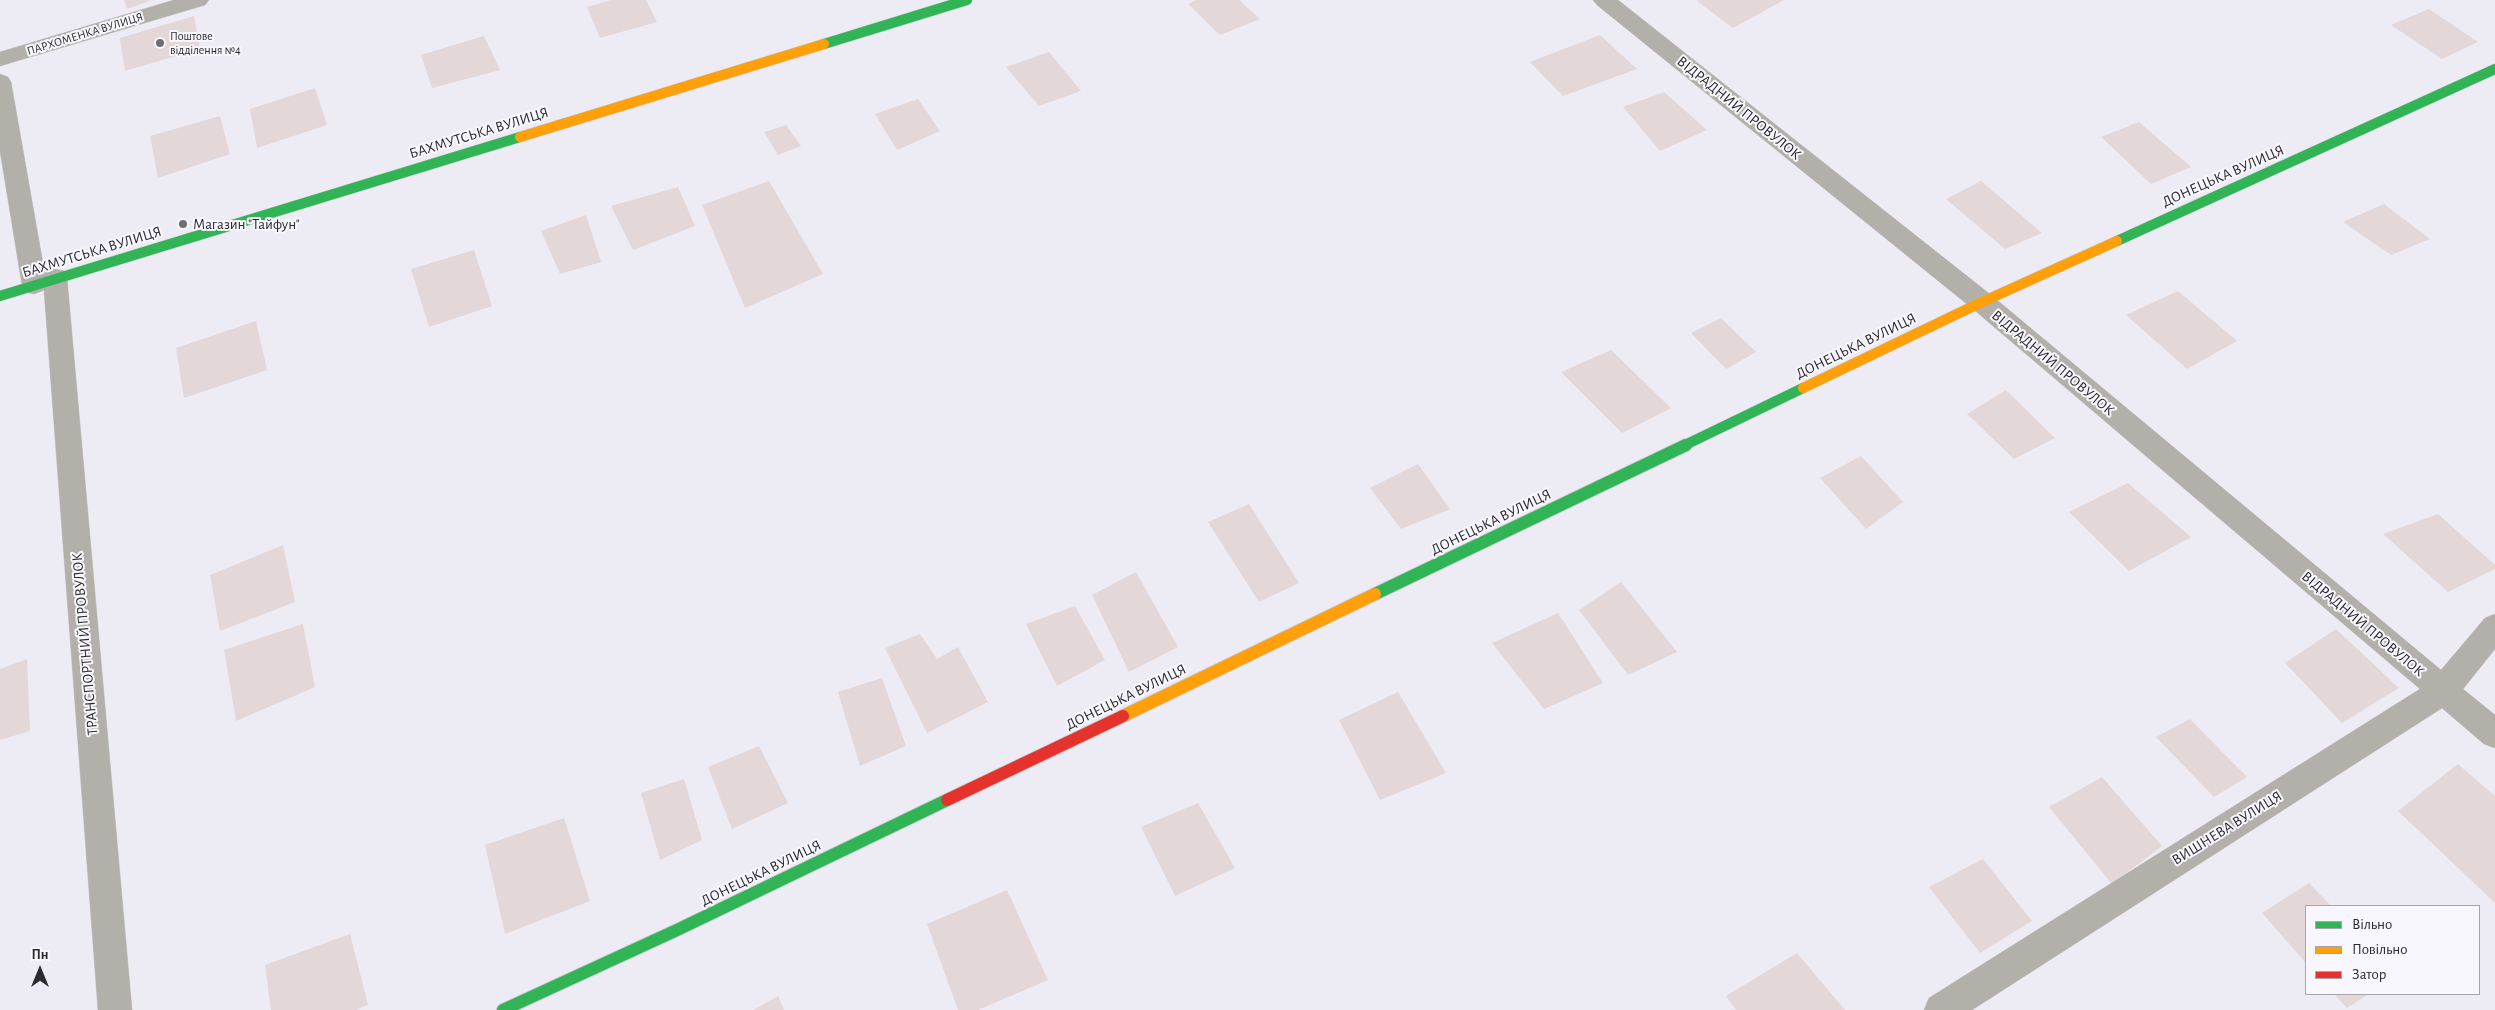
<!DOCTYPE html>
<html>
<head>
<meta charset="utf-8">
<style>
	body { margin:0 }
	#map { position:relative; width:2495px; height:1010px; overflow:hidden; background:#edecf4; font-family:"Alegreya Sans",sans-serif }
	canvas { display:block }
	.legend { position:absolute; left:2305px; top:905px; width:175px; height:90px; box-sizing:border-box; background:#f8f7fd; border:1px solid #a6a5ab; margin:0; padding:6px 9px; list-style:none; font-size:15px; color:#2b2a2f }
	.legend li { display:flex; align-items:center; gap:10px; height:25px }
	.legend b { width:25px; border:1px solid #a6a5ab }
	.north { position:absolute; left:15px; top:945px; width:50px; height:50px; -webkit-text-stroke:4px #f8f7fd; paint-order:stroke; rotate:0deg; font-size:14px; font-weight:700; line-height:20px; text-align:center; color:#2b2a2f }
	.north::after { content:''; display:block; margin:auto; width:18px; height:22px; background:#2b2a2f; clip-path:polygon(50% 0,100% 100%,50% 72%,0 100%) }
</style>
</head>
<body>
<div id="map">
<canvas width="2495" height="1010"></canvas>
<ul class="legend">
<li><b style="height:6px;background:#30b455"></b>Вільно</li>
<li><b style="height:6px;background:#ff9f0a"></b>Повільно</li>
<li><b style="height:6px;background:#e5322d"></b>Затор</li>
</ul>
<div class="north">Пн</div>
</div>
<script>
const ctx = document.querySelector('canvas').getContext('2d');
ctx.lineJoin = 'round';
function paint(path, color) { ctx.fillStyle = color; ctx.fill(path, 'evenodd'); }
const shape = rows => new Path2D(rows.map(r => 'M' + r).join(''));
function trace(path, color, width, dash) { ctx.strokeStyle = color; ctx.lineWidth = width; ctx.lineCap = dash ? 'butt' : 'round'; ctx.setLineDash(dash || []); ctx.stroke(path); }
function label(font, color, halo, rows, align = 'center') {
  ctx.font = font + ' "Alegreya Sans",sans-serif'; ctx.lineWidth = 4; ctx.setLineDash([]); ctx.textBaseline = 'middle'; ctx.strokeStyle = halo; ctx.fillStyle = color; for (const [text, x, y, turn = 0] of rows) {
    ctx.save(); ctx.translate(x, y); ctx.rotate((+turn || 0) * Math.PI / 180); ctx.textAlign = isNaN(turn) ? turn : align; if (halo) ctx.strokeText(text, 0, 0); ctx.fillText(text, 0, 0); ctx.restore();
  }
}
paint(shape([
	[124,0,152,0,127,9],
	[611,0,646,0,657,22,600,38,587,7],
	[1196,0,1239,0,1260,19,1220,35,1188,4],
	[1699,0,1784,0,1733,28,1697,1],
	[2429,9,2478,42,2442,59,2391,25],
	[194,16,200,49,125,71,120,38],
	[1600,35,1637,69,1563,96,1530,62],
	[484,36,500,70,432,88,421,55],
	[1049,52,1081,91,1039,106,1006,67],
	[315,88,327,125,257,148,250,109],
	[1664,92,1707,130,1660,151,1623,107],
	[918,99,940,131,897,150,875,114],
	[220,116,230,154,158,178,150,136],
	[2139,122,2191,167,2151,184,2101,137],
	[786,125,801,146,778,155,764,132],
	[769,181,823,274,745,308,702,205],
	[1981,181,2042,233,2005,249,1946,199],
	[678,187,695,226,633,250,611,206],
	[2384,204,2430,239,2391,255,2343,222],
	[586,215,601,262,560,274,541,231],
	[474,250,492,306,429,327,411,269],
	[2178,291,2237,341,2187,369,2126,315],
	[1721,318,1756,352,1726,369,1691,333],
	[256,321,267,370,184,398,176,348],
	[1611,350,1671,408,1622,433,1561,372],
	[2006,390,2055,438,2014,459,1967,414],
	[1861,456,1903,502,1866,529,1820,478],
	[1418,464,1450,509,1401,529,1370,488],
	[2128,483,2191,537,2129,571,2069,512],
	[1249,504,1299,583,1259,602,1208,522],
	[2438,514,2495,565,2495,569,2448,592,2383,534],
	[283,545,295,602,220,631,210,575],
	[1136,572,1178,647,1129,672,1092,595],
	[1621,582,1677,652,1628,675,1579,610],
	[1075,606,1105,660,1057,686,1026,624],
	[1558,613,1603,683,1544,709,1492,643],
	[303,624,315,687,236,721,224,650],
	[2336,629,2399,688,2342,723,2285,663],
	[920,634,937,659,958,647,988,702,927,733,885,648],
	[27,659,30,731,0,740,0,669],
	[882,678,906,746,860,766,838,692],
	[1398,692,1446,773,1380,800,1339,720],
	[2190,719,2247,777,2214,797,2156,737],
	[759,746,788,803,732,829,708,767],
	[2458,764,2495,796,2495,903,2398,811],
	[2102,777,2162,846,2112,884,2049,807],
	[684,779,702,840,660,860,641,793],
	[1198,803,1235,868,1175,896,1141,827],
	[564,818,590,901,505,934,485,845],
	[1983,859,2032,921,1980,953,1929,887],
	[2309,883,2331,906,2306,906,2306,963,2262,913],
	[1007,890,1048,980,978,1010,958,1010,927,924],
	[350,934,368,1005,356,1010,271,1010,265,965],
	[1797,953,1845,1010,1736,1010,1726,996],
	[2334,994,2369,994,2347,1008],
	[778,996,784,1010,753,1010]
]), '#e3d7d8');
const street = shape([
	[174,0,209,0,205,5,0,66,0,52,174,0],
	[1593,0,1618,0,1991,295,2441,670,2485,618,2495,614,2495,649,2463,689,2495,715,2495,748,2484,744,2442,708,1972,1010,1924,1010,1929,998,2420,689,1973,309,1597,5,1593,0],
	[0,74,8,77,11,82,45,275,46,271,55,269,64,271,67,278,132,1010,98,1010,44,290,34,294,25,292,22,285,0,151,0,74]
]);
const fastFar1 = shape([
	[824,44,967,0],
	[2117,241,2495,69],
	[0,296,520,137],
	[1683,446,1803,388]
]);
const fast = shape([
	[1375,594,1686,445],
	[503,1010,677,930,947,800]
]);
const slowFar1 = shape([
	[520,137,824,44],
	[1803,388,1982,302,2117,241]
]);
const slow = shape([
	[1123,716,1375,594]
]);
const jam = shape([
	[947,800,1123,716]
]);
trace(street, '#cbcad0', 1);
trace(fastFar1, '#cbcad0', 11);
trace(fast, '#cbcad0', 14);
trace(slowFar1, '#cbcad0', 11);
trace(slow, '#cbcad0', 14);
trace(jam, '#cbcad0', 14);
paint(street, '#b2b0a9');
trace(fastFar1, '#30b455', 10);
trace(fast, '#30b455', 12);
trace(slowFar1, '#ff9f0a', 10);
trace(slow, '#ff9f0a', 12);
trace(jam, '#e5322d', 12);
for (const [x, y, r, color] of [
	[160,43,5,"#6f6e74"],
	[183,224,5,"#6f6e74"]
]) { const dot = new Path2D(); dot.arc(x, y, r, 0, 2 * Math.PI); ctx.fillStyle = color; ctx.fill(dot); trace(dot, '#f8f7fd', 2); }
label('12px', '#2b2a2f', '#f8f7fd', [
	["ПАРХОМЕНКА ВУЛИЦЯ",85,34,-17]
]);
label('12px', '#2b2a2f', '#f8f7fd', [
	["Поштове",170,36],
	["відділення №4",170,50]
], 'left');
label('15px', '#2b2a2f', '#f8f7fd', [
	["ВІДРАДНИЙ ПРОВУЛОК",1739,108,39],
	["БАХМУТСЬКА ВУЛИЦЯ",479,133,-17],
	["ДОНЕЦЬКА ВУЛИЦЯ",2223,176,-24],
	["БАХМУТСЬКА ВУЛИЦЯ",92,252,-17],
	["ДОНЕЦЬКА ВУЛИЦЯ",1856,346,-26],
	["ВІДРАДНИЙ ПРОВУЛОК",2053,363,40],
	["ДОНЕЦЬКА ВУЛИЦЯ",1491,522,-26],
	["ВІДРАДНИЙ ПРОВУЛОК",2363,624,40],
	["ТРАНСПОРТНИЙ ПРОВУЛОК",85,644,-95],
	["ДОНЕЦЬКА ВУЛИЦЯ",1126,697,-26],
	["ВИШНЕВА ВУЛИЦЯ",2227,828,-32],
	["ДОНЕЦЬКА ВУЛИЦЯ",761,873,-26]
]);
label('15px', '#2b2a2f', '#f8f7fd', [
	["Магазин \"Тайфун\"",193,224]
], 'left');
</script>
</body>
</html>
